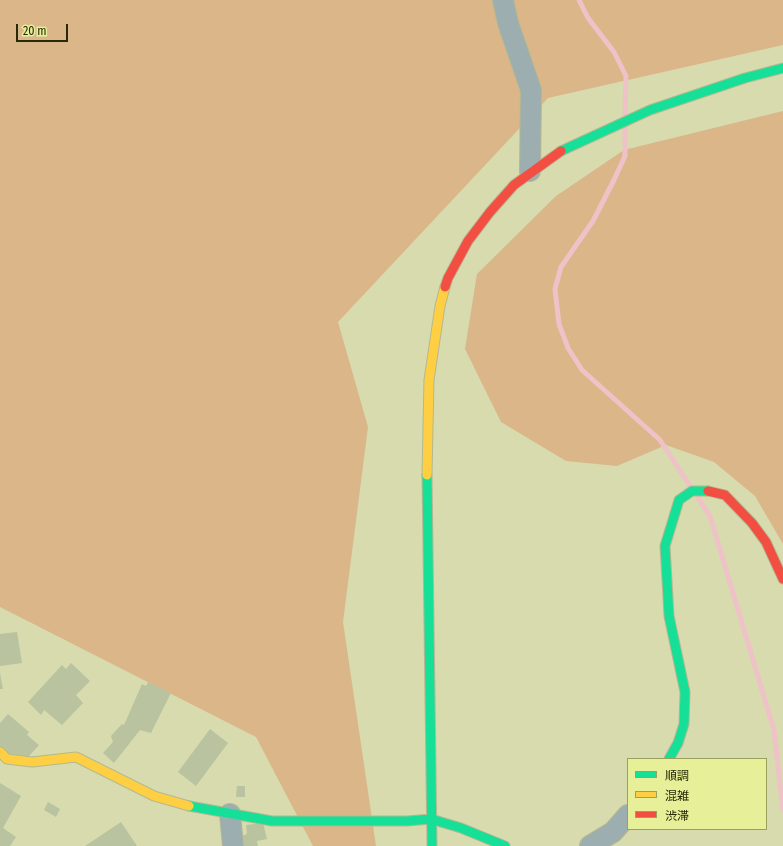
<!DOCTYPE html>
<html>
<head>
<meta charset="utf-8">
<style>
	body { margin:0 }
	#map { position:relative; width:783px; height:846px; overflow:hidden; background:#d7dbad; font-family:"Fira Sans Condensed","Noto Sans JP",sans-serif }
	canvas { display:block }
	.legend { position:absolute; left:627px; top:758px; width:140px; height:72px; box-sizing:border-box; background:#e7ef99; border:1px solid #9aa05d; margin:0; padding:5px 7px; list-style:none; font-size:12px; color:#272904 }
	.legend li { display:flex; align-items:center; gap:8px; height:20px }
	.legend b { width:20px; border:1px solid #9aa05d }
	.scale { position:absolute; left:16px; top:24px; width:52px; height:18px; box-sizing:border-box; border:2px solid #272904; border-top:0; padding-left:5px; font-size:12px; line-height:14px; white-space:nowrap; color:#272904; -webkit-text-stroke:3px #e7ef99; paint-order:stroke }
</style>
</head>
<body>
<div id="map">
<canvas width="783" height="846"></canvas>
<ul class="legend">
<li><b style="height:5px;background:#16e098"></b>順調</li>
<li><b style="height:5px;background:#ffcf43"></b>混雑</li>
<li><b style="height:5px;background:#f24e42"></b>渋滞</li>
</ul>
<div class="scale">20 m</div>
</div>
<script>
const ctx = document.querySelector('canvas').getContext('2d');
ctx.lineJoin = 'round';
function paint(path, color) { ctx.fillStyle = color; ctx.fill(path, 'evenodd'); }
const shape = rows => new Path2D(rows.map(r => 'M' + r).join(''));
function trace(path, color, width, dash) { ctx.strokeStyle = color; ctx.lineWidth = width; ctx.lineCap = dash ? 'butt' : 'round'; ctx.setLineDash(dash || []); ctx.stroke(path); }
paint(shape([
	[0,0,783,0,783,45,548,98,338,322,368,427,343,622,376,846,313,846,256,737,0,607],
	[783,111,783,544,755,496,714,462,666,445,617,466,566,461,501,422,465,349,477,274,556,196,624,150]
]), '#dab689');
trace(shape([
	[579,0,588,18,614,52,626,76,625,116],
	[625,128,625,156,614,180,593,221,561,267,555,289,559,324,568,348,582,370,660,440,690,486],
	[698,498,710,516,774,730,783,810]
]), '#eec2c7', 5);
paint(shape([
	[17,632,22,663,0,666,0,634],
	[71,663,90,681,76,695,83,703,62,725,44,710,41,715,28,702,62,665,66,669],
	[0,673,3,689,0,689],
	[148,682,171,693,151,733,140,730,114,763,103,753,113,742,111,736,122,724,124,725,142,684,146,686],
	[8,714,29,732,27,735,39,745,21,765,0,747,0,723],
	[210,729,228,743,196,786,178,772],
	[0,783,21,796,3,828,16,837,10,846,0,846],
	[237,786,245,786,245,797,236,797],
	[48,802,60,809,56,817,44,810],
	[121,822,137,846,85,846],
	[263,823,267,839,257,841,258,846,233,846,231,840,247,834,246,825]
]), '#b9c3a0');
const street = shape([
	[503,0,508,23,531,90,530,171],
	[230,814,233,846],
	[590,846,613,832,628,815]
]);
const fast = shape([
	[561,151,650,110,745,78,783,68],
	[427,475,432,846],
	[669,759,678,743,684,724,685,692,669,616,665,546,679,500,692,491,708,491],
	[189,806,272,821,407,821,431,819,461,828,505,846]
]);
const slow = shape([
	[427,475,429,380,440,306,445,287],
	[0,752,7,759,32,762,76,757,154,796,189,806]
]);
const jam = shape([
	[445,287,448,278,468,241,490,212,514,185,561,151],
	[708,491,725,495,752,523,766,542,783,579]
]);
trace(street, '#b4b892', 22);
trace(fast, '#b4b892', 11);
trace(slow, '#b4b892', 11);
trace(jam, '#b4b892', 11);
trace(street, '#9daeb0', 20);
trace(fast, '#16e098', 9);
trace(slow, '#ffcf43', 9);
trace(jam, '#f24e42', 9);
</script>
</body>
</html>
